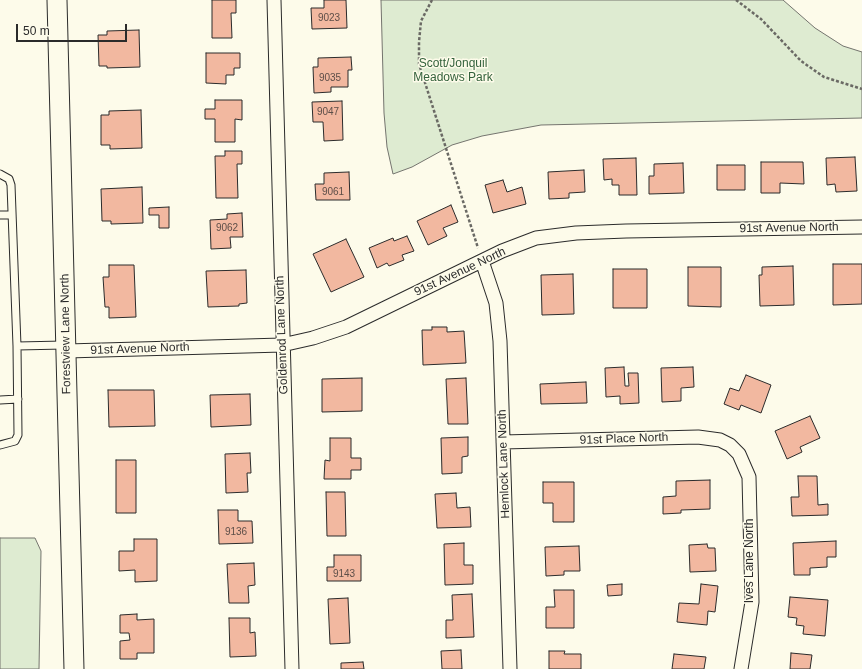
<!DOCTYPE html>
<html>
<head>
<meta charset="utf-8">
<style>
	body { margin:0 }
	#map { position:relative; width:862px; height:669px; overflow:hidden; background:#fdfbea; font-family:Helvetica,sans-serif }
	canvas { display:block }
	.scale { position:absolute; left:16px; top:24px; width:111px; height:18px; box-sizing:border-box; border:2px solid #2b2b2b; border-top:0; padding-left:5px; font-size:12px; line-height:14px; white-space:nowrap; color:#2b2b2b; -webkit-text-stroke:3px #fdfbea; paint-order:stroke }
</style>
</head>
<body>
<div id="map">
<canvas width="862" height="669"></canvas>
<div class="scale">50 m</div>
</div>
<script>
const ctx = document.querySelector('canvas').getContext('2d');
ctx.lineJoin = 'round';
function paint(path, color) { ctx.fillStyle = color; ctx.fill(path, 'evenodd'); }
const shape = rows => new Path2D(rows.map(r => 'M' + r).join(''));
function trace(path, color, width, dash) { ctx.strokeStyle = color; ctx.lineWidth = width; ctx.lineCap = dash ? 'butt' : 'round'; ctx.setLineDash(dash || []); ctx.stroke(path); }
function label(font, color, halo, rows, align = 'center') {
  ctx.font = font + ' Helvetica,sans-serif'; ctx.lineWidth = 3; ctx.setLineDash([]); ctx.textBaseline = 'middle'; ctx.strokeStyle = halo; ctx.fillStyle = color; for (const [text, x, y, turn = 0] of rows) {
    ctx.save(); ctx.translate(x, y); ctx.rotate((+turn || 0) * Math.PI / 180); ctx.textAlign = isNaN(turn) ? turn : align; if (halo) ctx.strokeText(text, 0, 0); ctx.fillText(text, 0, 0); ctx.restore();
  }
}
const green = shape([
	[381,0,783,0,815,28,843,46,862,52,862,118,541,125,482,136,452,145,412,167,393,174,387,147,384,113,381,0],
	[0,538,35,538,41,551,39,669,0,669,0,538]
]);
paint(green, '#deebd1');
trace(green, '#74746e', 1);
const building = shape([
	[212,0,236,0,236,13,231,13,232,38,212,38,212,0],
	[324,0,346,0,347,28,312,29,311,8,324,8,324,0],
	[139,30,140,67,107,68,107,66,99,66,98,35,107,35,107,31,139,30],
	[206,53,240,53,240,68,234,68,234,75,226,75,226,84,206,83,206,53],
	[351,57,352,70,348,70,348,87,331,87,331,92,314,93,313,67,318,67,318,58,351,57],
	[215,100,242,100,242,120,235,119,235,142,215,142,215,119,205,119,205,109,215,109,215,100],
	[342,101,343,140,324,141,323,122,313,122,312,102,342,101],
	[141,110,142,148,110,149,110,145,101,145,101,115,109,115,109,111,141,110],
	[225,151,242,151,242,164,237,164,238,198,216,198,215,156,225,156,225,151],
	[855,157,857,191,836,192,835,184,827,185,826,158,855,157],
	[636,158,637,195,619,195,619,185,612,185,612,179,604,180,603,159,636,158],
	[761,162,803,162,804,184,780,183,780,193,761,193,761,162],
	[683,163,684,193,649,194,649,176,654,176,654,164,683,163],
	[717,165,745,165,745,190,717,190,717,165],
	[584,170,585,192,569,193,569,198,549,199,548,172,584,170],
	[349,172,350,200,316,200,315,184,324,184,324,173,349,172],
	[503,180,507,192,522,187,526,204,493,213,485,185,503,180],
	[142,187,143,223,111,224,111,221,102,221,101,189,142,187],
	[451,205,458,222,443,228,447,236,428,245,417,221,451,205],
	[169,207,169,228,159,228,159,215,149,215,149,208,169,207],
	[242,213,243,237,230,237,231,248,211,249,210,220,227,219,227,214,242,213],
	[407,236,414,251,402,255,404,260,389,266,387,263,377,268,369,248,393,238,394,241,407,236],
	[346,239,364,277,331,292,313,254,346,239],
	[833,264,862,264,862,304,833,305,833,264],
	[109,265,134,265,136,317,109,318,109,307,105,307,103,277,109,277,109,265],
	[793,266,794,305,760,306,759,275,762,275,762,267,793,266],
	[688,267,721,267,721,307,688,306,688,267],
	[613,269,647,269,647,308,613,308,613,269],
	[246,270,247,303,239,304,239,306,208,307,206,271,246,270],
	[573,274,574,314,542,315,541,275,573,274],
	[432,327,447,327,447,332,464,331,466,363,423,365,422,330,432,330,432,327],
	[624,367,625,386,629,386,628,373,638,373,639,403,620,404,620,396,606,397,605,368,624,367],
	[693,367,694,387,681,388,681,401,662,402,661,368,693,367],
	[746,375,771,385,761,413,741,405,739,410,724,404,730,388,739,391,746,375],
	[362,378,362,411,322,412,322,379,362,378],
	[466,378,468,424,448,424,446,379,466,378],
	[586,382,587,403,541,404,540,384,586,382],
	[108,390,154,390,155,426,109,427,108,390],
	[250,394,251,425,211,427,210,395,250,394],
	[810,416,820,438,800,447,802,452,787,459,775,431,810,416],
	[468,437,468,456,462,457,462,473,442,474,441,438,468,437],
	[330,438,351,438,351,458,361,458,361,470,351,470,351,479,324,479,325,460,330,461,330,438],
	[250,453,251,473,247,473,248,492,226,493,225,454,250,453],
	[116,460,136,460,136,513,116,513,116,460],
	[798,476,817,476,818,505,828,504,828,515,792,516,791,497,799,497,798,476],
	[710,480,710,509,681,510,681,513,663,514,663,497,676,496,676,481,710,480],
	[543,482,574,482,574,522,553,522,553,503,543,503,543,482],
	[326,492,345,492,346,536,327,536,326,492],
	[456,493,457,508,470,507,471,527,437,528,435,494,456,493],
	[218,510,238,510,238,521,252,521,253,543,219,544,218,510],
	[134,539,157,539,157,581,135,582,135,570,119,571,119,551,134,551,134,539],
	[836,541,836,557,827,557,827,567,810,568,810,575,794,575,793,543,836,541],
	[464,543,464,565,473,565,473,584,445,585,444,544,464,543],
	[707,544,708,548,715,548,716,571,690,572,689,545,707,544],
	[579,546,580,571,564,571,564,575,546,576,545,547,579,546],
	[334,555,361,555,361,581,327,581,327,567,334,567,334,555],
	[254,563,255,585,248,586,249,603,229,603,227,564,254,563],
	[622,584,622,595,608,596,607,585,622,584],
	[701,584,718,586,715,612,708,611,707,625,677,622,679,603,699,604,701,584],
	[554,590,574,590,574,628,546,628,546,607,555,607,554,590],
	[472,594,474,637,446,638,446,620,453,620,452,595,472,594],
	[790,597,828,600,825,636,803,634,804,626,796,625,797,618,788,617,790,597],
	[348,598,350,643,330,644,328,599,348,598],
	[137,614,137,620,154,619,154,653,137,653,137,659,120,659,120,641,130,640,129,633,120,633,120,615,137,614],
	[229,618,250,618,250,633,255,632,256,656,230,657,229,618],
	[461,650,462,669,442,669,441,651,461,650],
	[549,651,565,651,564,654,581,654,581,669,549,669,549,651],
	[791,653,812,655,810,669,790,669,791,653],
	[674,654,706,657,704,669,672,669,674,654],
	[363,662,364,669,341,669,341,663,363,662]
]);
paint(building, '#f2b8a0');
trace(building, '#2b2b2b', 1);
const lane = shape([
	[0,174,9,179,11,185,17,346,64,345],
	[0,215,12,215],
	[0,400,18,399],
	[0,445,15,441,18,435,17,346]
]);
const street = shape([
	[274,0,292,669],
	[482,261,496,303,500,341,510,669],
	[67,351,282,345,313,338,346,327,502,251,536,238,576,233,626,231,862,227],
	[503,442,698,437,720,440,730,445,739,454,749,477,752,602,741,669]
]);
const secondary = shape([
	[57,0,74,669]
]);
trace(lane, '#2b2b2b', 9);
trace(street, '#2b2b2b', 15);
trace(secondary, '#2b2b2b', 21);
trace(shape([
	[432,0,421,21,419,42,419,64,478,248],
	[736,0,761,19,801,61,824,77,862,89]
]), '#6a6964', 2.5, [3, 2]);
trace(lane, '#fdfbea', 7);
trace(street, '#fdfbea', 13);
trace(secondary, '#fdfbea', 19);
label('10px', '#5d4e48', null, [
	["9023",329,18],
	["9035",330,78],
	["9047",328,112],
	["9061",333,192],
	["9062",227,228],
	["9136",236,532],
	["9143",344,574]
]);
label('12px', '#34623c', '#fdfbea', [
	["Scott/Jonquil",453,64],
	["Meadows Park",453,78]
]);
label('12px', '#2b2b2b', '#fdfbea', [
	["91st Avenue North",789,228,-1],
	["91st Avenue North",460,272,-25],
	["Forestview Lane North",66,334,-91],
	["Goldenrod Lane North",282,335,-92],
	["91st Avenue North",140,349,-2],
	["91st Place North",624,439,-2],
	["Hemlock Lane North",504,464,-92],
	["Ives Lane North",750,561,-90]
]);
</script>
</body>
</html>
